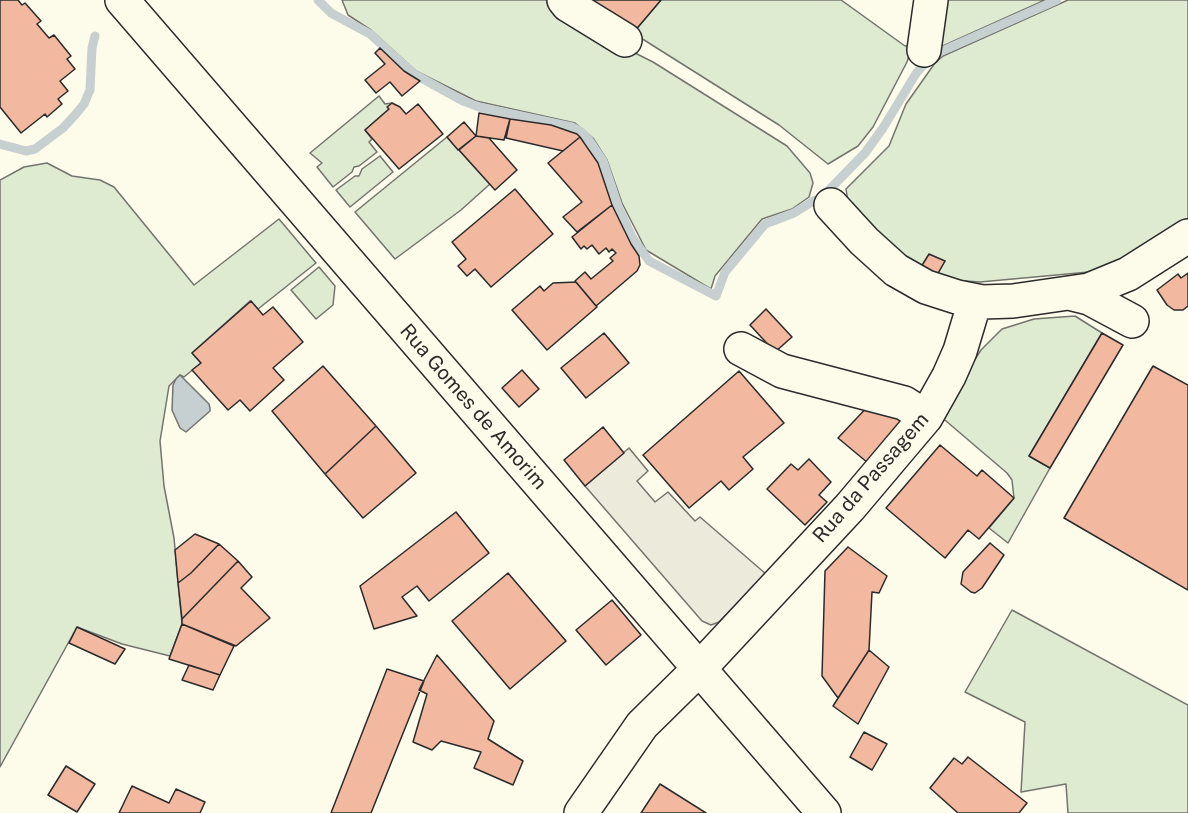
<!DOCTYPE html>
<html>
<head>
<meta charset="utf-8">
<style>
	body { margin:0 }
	canvas { display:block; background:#fdfbea }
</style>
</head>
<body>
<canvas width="1188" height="813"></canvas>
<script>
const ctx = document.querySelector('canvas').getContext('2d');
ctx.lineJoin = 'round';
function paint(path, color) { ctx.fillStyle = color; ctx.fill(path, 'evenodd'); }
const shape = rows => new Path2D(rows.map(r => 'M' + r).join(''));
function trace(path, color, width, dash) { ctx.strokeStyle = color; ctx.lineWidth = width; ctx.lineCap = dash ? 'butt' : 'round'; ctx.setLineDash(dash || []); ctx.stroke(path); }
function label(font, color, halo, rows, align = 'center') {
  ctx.font = font + ' "Public Sans",sans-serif'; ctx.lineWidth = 4.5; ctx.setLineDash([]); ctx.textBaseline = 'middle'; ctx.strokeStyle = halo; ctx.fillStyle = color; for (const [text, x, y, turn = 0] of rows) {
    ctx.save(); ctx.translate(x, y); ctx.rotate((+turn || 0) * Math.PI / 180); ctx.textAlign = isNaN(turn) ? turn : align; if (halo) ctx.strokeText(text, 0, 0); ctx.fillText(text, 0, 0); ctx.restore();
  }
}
const green = shape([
	[342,0,553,0,597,34,653,62,787,146,810,173,813,183,809,197,792,209,762,219,715,276,711,289,646,250,622,203,607,160,593,138,575,123,476,101,416,71,371,30,348,15,342,0],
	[661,0,841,0,905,46,912,46,907,62,873,127,858,146,828,164,779,125,633,33,661,0],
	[939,0,1045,0,936,49,939,0],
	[1068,0,1188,0,1188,222,1106,268,1089,272,980,282,951,280,937,275,945,261,921,267,885,243,848,202,846,189,889,146,906,104,935,63,943,56,1068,0],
	[379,96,385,104,392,103,388,107,389,109,365,130,372,139,369,142,377,152,359,166,354,167,352,172,333,187,317,167,322,163,310,153,379,96],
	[447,137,490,184,461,210,395,259,355,212,447,137],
	[380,156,393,172,350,207,336,190,355,176,359,176,362,169,380,156],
	[47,163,72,176,100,180,114,187,194,285,279,219,316,263,258,309,250,301,192,353,201,363,184,377,180,375,169,386,160,441,164,486,174,538,182,624,170,656,122,644,77,627,0,767,0,180,24,167,47,163],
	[319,267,335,286,333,305,316,319,291,290,319,267],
	[1075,316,1102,333,1029,456,1050,468,1008,543,989,528,1014,498,1012,480,1007,473,939,415,981,350,1002,329,1034,319,1075,316],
	[1012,610,1188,705,1188,813,1068,813,1066,784,1021,792,1025,722,965,692,1012,610]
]);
paint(green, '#deebd1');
trace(green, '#74746e', 1.5);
const parking = shape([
	[629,448,648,471,637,481,655,502,668,492,695,521,700,517,766,574,719,622,711,625,702,621,585,486,629,448]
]);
paint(parking, '#eceadb');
trace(parking, '#74746e', 1.5);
const water = shape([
	[180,375,209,404,210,408,210,411,186,432,180,428,172,410,173,385,176,379,180,375]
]);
paint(water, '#c7d0d0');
trace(water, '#74746e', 1.5);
trace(shape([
	[318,0,331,13,370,34,414,74,463,101,479,107,572,127,580,131,589,140,603,161,618,206,632,237,649,261,716,296,725,272,765,224,794,213,815,200],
	[0,144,26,151,35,149,63,128,75,115,84,104,90,90,92,48,95,36],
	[829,190,865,153,883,128,917,72,933,55,1057,0]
]), '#c7d0d0', 9);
const building = shape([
	[0,0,18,0,22,5,25,3,41,21,37,24,49,38,54,35,71,56,67,59,75,69,60,81,68,91,58,99,62,104,47,117,45,114,21,133,0,107,0,0],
	[584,0,661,0,633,33,584,0],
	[380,48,404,71,420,81,402,96,390,82,376,93,365,80,385,64,375,53,380,48],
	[392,103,400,107,406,114,418,104,443,134,399,169,365,130,389,109,387,107,392,103],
	[479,113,510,119,504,140,476,136,479,113],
	[510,119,551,125,577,134,580,137,563,151,506,138,510,119],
	[464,122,476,136,458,150,447,137,464,122],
	[476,136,489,138,517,170,495,190,459,150,476,136],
	[580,137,598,163,612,205,577,232,563,217,582,202,548,163,580,137],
	[515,189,553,234,491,287,475,269,467,276,458,266,466,259,452,242,515,189],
	[612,205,631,244,639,256,640,265,637,271,596,306,575,281,585,272,591,279,613,261,610,258,616,253,612,249,609,252,606,248,599,254,592,245,587,249,584,246,581,249,572,237,612,205],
	[929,254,945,261,937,275,921,267,929,254],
	[1188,273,1188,306,1183,310,1174,310,1167,305,1157,290,1178,274,1181,278,1188,273],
	[576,282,597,307,547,350,512,310,540,286,544,291,553,283,576,282],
	[251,301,263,315,273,307,303,342,273,368,284,380,250,411,240,400,228,410,192,370,201,363,192,353,251,301],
	[766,309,792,337,775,352,750,325,766,309],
	[604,333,629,363,586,398,561,368,604,333],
	[1102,333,1123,345,1050,468,1029,456,1102,333],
	[323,366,376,426,325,474,272,411,323,366],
	[1153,366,1188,385,1188,590,1064,518,1153,366],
	[522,370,539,389,519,407,502,388,522,370],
	[739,371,784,423,743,457,753,469,729,490,721,481,689,508,643,455,739,371],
	[872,402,902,419,883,448,868,463,838,438,872,402],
	[376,426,416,473,363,518,325,474,376,426],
	[603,427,624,453,585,486,564,460,603,427],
	[940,445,977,476,982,470,1014,498,979,539,968,530,945,558,886,508,940,445],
	[809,459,831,482,819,495,827,502,805,525,767,489,791,464,798,470,809,459],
	[456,512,489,553,429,601,417,586,402,597,417,616,374,629,360,586,456,512],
	[195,534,219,544,191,573,178,583,175,550,195,534],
	[990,543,1004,555,982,588,975,593,971,592,961,584,963,572,990,543],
	[219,544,238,561,182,619,178,583,191,573,219,544],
	[848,547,887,576,879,593,872,592,869,650,838,698,822,676,825,571,848,547],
	[238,561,252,577,241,588,270,618,236,646,182,624,182,619,238,561],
	[508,573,566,641,510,689,452,621,508,573],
	[612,600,641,635,606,665,576,630,612,600],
	[182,624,234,646,220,675,169,659,182,624],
	[77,627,125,649,115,664,69,643,77,627],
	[869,650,889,667,858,724,833,706,869,650],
	[437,655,494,721,488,739,523,761,513,785,474,768,481,752,441,741,432,750,413,742,427,694,419,690,437,655],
	[189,665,220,675,213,690,182,680,189,665],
	[387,669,424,681,371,813,331,813,387,669],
	[864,732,887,744,872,770,850,757,864,732],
	[968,757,1027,803,1019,813,958,813,930,788,954,758,962,764,968,757],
	[66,766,95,784,77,812,48,795,66,766],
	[660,784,706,813,641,813,660,784],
	[132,786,169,803,176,789,205,802,200,813,119,813,132,786]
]);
paint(building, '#f2b8a0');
trace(building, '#2b2b2b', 1.5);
const minor = shape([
	[564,0,568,5,625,40],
	[924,50,931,0],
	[831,205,864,241,896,270,926,287,957,297,982,302,1013,301,1089,290,1128,274,1188,236],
	[1069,293,1089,298,1132,321],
	[741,349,782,371,904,403,926,417],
	[581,813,642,725,699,669,850,507,926,417,949,376,960,351,975,301]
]);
const major = shape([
	[122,0,824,813]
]);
trace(minor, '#2b2b2b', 36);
trace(major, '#2b2b2b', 36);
trace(minor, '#fdfbea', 33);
trace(major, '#fdfbea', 33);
label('20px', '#2b2b2b', '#fdfbea', [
	["Rua Gomes de Amorim",473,407,49],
	["Rua da Passagem",871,478,-49]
]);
</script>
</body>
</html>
